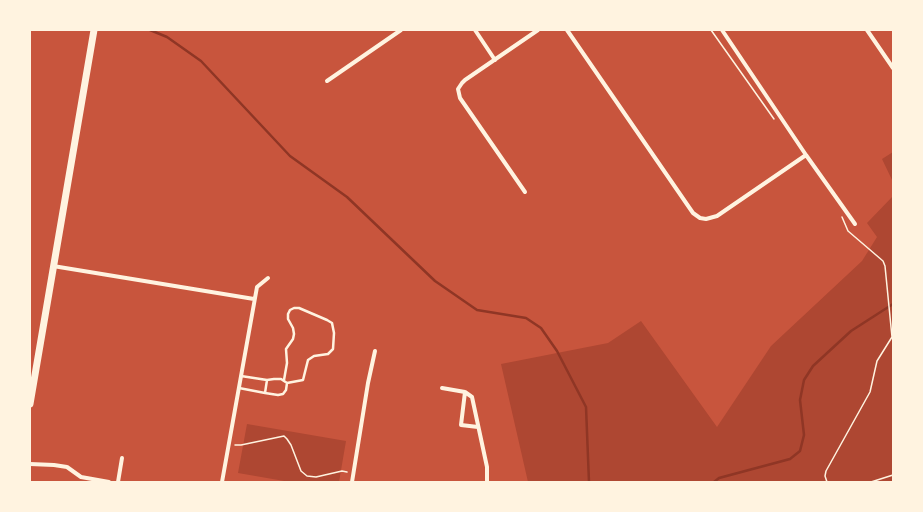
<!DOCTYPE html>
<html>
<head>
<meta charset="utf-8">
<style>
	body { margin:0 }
	#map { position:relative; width:923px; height:512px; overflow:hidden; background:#c8553d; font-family:"PT Sans",sans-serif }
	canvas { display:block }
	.frame { position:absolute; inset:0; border:31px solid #fff3e0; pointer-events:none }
</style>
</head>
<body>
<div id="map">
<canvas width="923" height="512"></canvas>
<div class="frame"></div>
</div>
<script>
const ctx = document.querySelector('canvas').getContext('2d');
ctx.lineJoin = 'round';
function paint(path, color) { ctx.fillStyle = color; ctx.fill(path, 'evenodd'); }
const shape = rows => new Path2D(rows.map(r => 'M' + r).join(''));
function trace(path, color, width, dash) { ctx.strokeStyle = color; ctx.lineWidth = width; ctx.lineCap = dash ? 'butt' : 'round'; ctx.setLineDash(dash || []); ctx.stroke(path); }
paint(shape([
	[893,152,893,182,882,159],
	[893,196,893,482,528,482,501,364,608,343,641,321,717,427,771,346,862,261,877,237,867,223],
	[247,424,346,441,339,482,290,482,238,473]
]), '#ae4732');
trace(shape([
	[150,30,167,37,201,61,290,156,347,197,435,281,477,310,526,318,541,328,557,351,586,407,589,482],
	[714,482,719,478,790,459,800,451,804,435,800,400,804,380,813,366,851,331,893,304]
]), '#8f3625', 2.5);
trace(shape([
	[711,30,774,119],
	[235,445,241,445,284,436,287,439,291,445,301,471,307,476,316,477,342,471,347,472],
	[827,482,825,476,826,471,870,392,877,361,892,337,885,266,883,261,848,231,842,217],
	[871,482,893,475]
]), '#fff3e0', 1.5);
trace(shape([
	[241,376,267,380,274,379,281,379,287,383,286,390,283,394,278,395,265,393,267,380],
	[284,380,287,363,286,349,293,339,294,334,293,328,288,319,288,314,290,310,294,308,299,308,327,320,332,323,334,333,333,349,328,354,314,356,308,360,303,380,287,383],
	[239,388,265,393]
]), '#fff3e0', 2.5);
trace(shape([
	[475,30,495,60],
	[567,30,693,213,700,218,706,219,717,216,806,155],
	[722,30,806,155,855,224],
	[867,30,893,68],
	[327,81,401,30],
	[525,192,460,98,458,89,462,83,465,80,538,30],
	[53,266,254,299],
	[442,388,465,392,472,397,487,467,487,482],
	[465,392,461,425,478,427],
	[30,464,54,465,67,467,81,477,109,482],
	[118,482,122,458],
	[222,482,257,287,268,278],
	[352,482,368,383,375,351]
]), '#fff3e0', 4);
trace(shape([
	[30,404,94,30]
]), '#fff3e0', 7);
</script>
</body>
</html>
